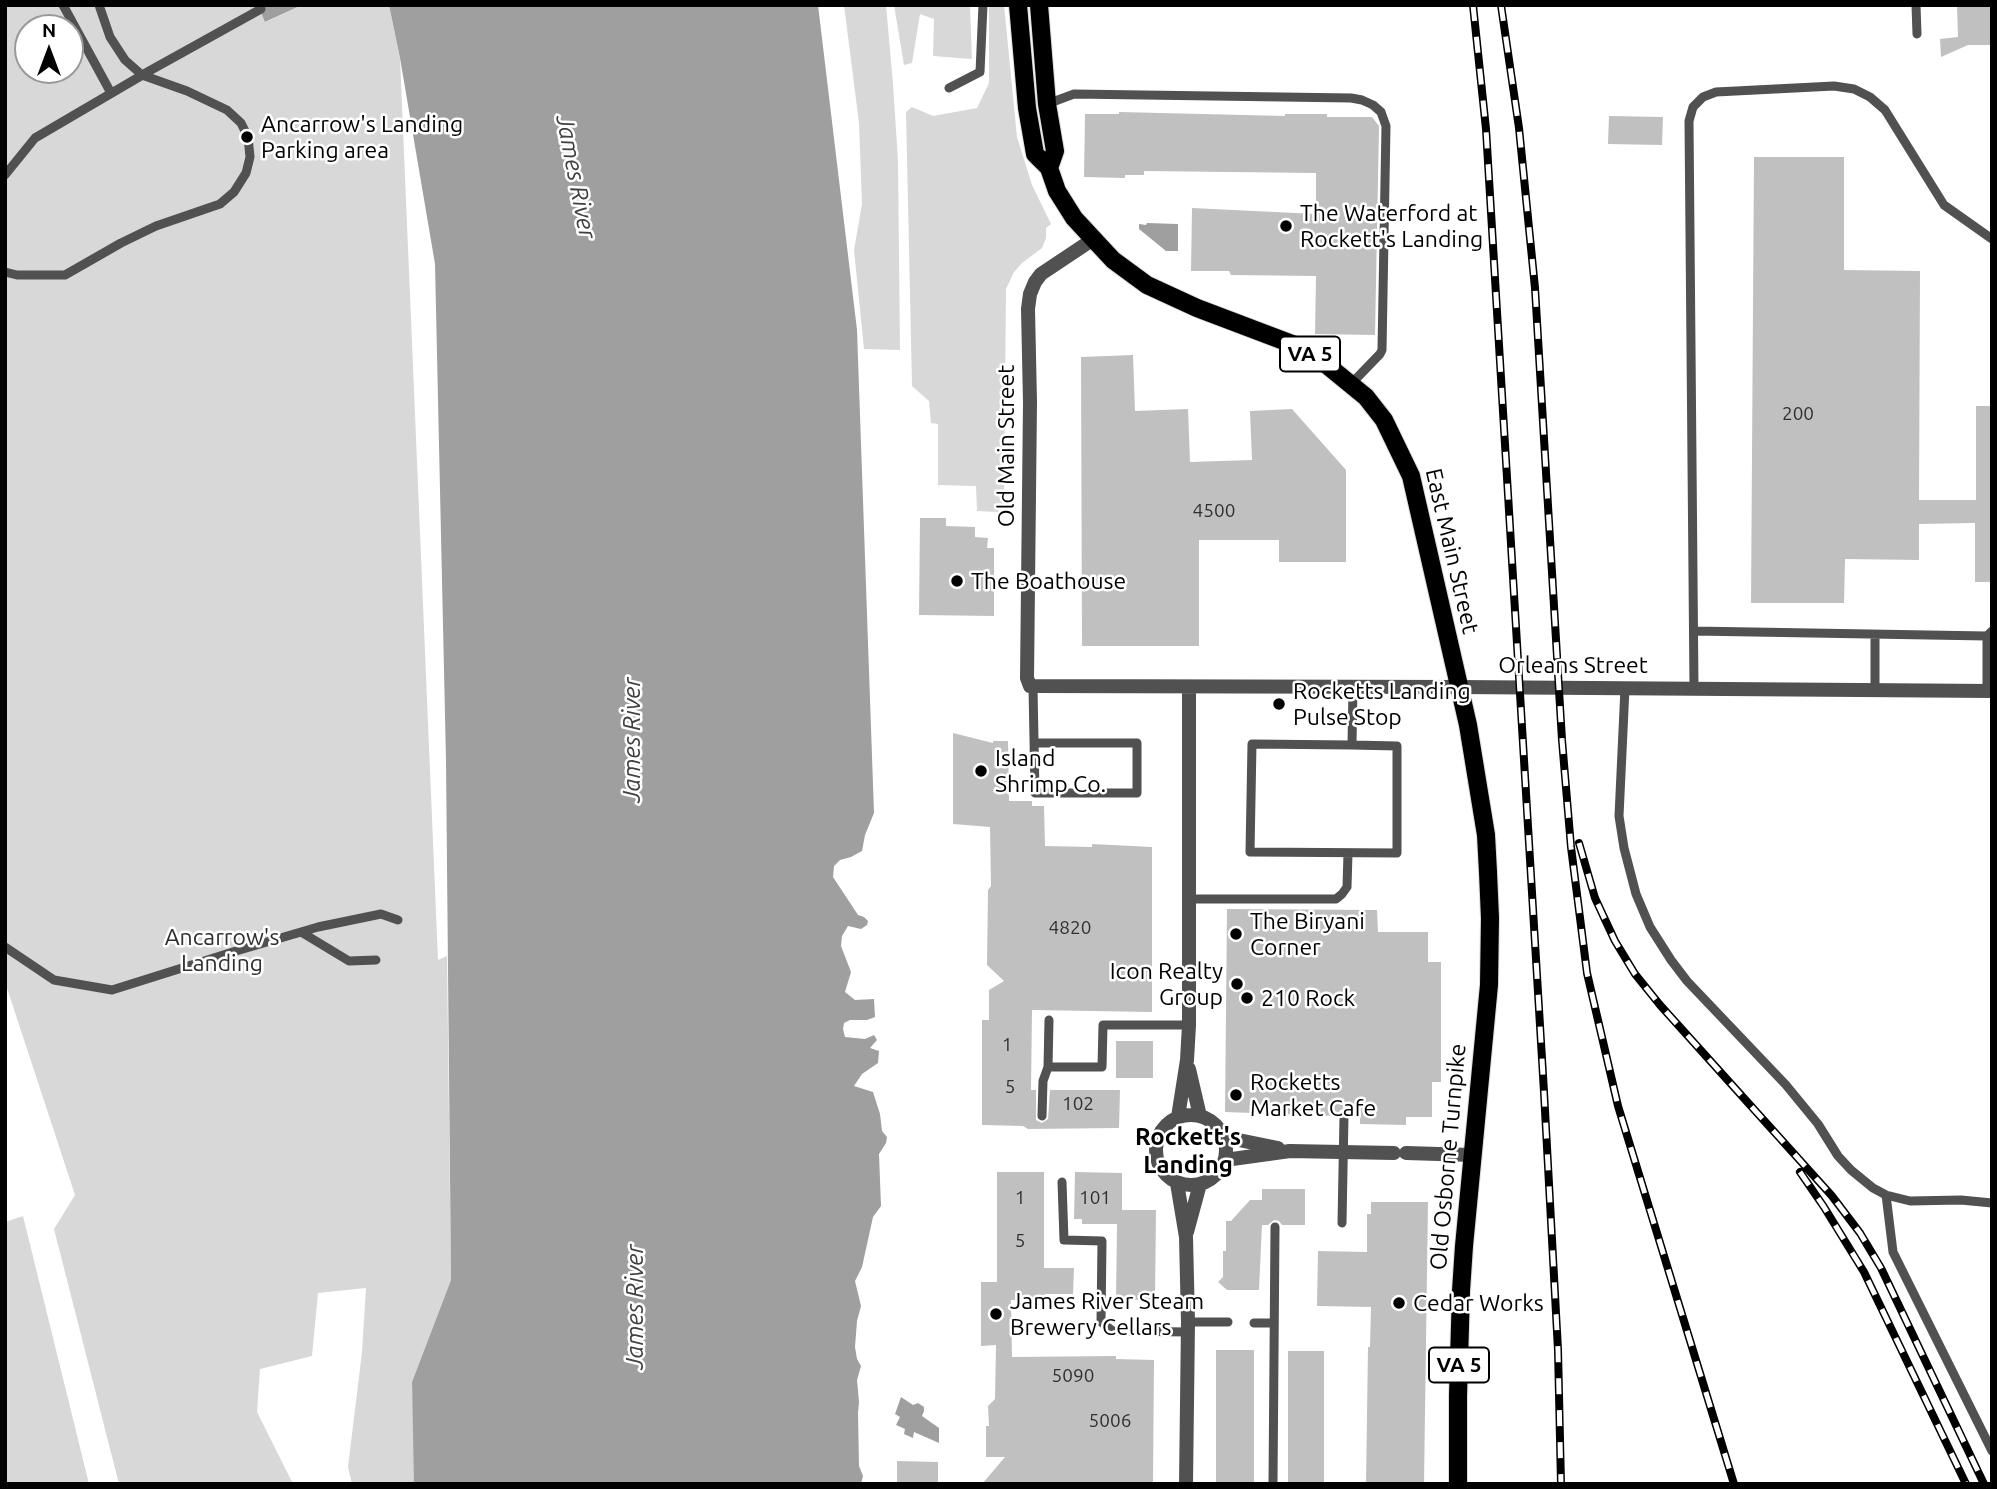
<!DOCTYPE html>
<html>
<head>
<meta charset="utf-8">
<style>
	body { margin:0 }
	#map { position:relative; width:1997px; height:1489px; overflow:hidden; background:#fff; font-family:Ubuntu,sans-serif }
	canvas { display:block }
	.frame { position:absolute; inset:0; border:7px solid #000; pointer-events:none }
	.north { position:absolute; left:14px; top:14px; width:70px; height:70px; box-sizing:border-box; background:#fff; border:2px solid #999; border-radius:50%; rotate:0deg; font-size:19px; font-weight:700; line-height:28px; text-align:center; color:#000 }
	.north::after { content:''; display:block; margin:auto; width:24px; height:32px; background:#000; clip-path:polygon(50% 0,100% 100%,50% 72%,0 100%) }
</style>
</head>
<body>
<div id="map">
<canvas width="1997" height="1489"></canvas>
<div class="frame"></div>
<div class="north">N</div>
</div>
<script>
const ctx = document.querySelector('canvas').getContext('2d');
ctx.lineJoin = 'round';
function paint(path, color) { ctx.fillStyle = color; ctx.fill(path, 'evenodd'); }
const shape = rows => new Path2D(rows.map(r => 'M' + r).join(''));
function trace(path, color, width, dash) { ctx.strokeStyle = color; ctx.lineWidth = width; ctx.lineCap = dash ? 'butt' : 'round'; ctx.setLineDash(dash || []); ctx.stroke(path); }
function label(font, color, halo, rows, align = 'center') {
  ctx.font = font + ' Ubuntu,sans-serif'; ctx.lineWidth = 5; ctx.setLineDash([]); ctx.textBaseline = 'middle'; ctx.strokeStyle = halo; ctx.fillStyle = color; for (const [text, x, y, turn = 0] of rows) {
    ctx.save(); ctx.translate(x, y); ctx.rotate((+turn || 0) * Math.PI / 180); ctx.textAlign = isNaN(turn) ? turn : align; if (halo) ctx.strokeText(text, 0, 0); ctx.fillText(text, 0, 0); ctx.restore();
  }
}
paint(shape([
	[5,5,258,5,266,22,302,5,389,5,400,58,438,960,447,956,451,1280,412,1382,416,1484,352,1484,348,1467,362,1352,366,1288,318,1293,312,1356,260,1369,257,1412,293,1484,119,1484,54,1229,75,1195,5,982],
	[28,28,70,28,70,70,28,70],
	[844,5,886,5,893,84,898,161,900,350,864,349,854,250,862,204,859,123],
	[894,5,970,5,972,59,933,56,934,19,920,14,912,63,904,65],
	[989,5,1004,5,1017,137,1032,185,1051,224,1046,228,1046,238,1042,248,1022,263,1014,272,1006,289,1004,504,998,512,977,511,976,486,938,485,938,424,931,423,929,401,912,386,906,112,912,107,933,116,977,108,989,83],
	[23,1216,89,1484,5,1484,5,1222]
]), '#d8d8d8');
paint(shape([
	[258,5,302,5,265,22],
	[389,5,818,5,857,330,874,813,865,835,862,851,851,857,840,860,834,866,833,877,858,915,864,917,868,921,867,925,861,929,848,926,842,936,841,946,851,972,845,992,855,1000,874,999,875,1017,867,1020,850,1020,844,1023,843,1029,845,1037,865,1039,874,1035,877,1040,870,1048,879,1051,878,1063,862,1074,854,1086,873,1092,880,1114,882,1131,887,1137,886,1143,879,1154,881,1206,873,1217,862,1267,855,1281,861,1306,857,1321,855,1347,857,1359,861,1366,857,1380,859,1402,858,1413,859,1466,863,1476,861,1484,414,1484,412,1382,451,1280,446,761,435,264,400,58],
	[1147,223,1178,224,1178,251,1166,251,1139,229,1139,224,1146,225],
	[901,1397,913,1405,918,1403,924,1407,924,1411,922,1416,939,1428,939,1443,914,1432,913,1438,904,1434,905,1429,896,1425,900,1417,895,1414]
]), '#9f9f9f');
paint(shape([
	[1957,5,1992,5,1992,45,1968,45,1941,57,1940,39,1958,37],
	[1119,112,1285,116,1285,114,1327,114,1327,117,1372,117,1379,126,1375,335,1315,334,1316,276,1231,275,1229,271,1191,271,1192,208,1316,214,1316,173,1144,171,1144,175,1125,175,1125,178,1084,177,1085,114,1119,114],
	[1609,116,1663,117,1662,145,1608,144],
	[1754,157,1844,157,1844,270,1920,271,1919,500,1976,500,1976,406,1992,406,1992,582,1975,582,1975,523,1919,524,1919,560,1845,559,1844,603,1751,603],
	[1133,355,1135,411,1188,409,1190,462,1252,460,1250,411,1292,409,1346,470,1346,562,1279,562,1279,540,1199,540,1199,646,1082,646,1081,357],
	[920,518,946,518,946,526,975,527,975,537,988,538,987,548,994,548,994,616,919,615],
	[953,733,993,743,993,741,1008,741,1009,801,1032,801,1032,806,1044,806,1045,846,1092,847,1092,844,1152,847,1152,1012,1032,1010,1031,1090,1036,1090,1036,1120,1042,1123,1048,1119,1050,1090,1120,1090,1119,1128,1028,1129,1023,1126,982,1125,982,1020,989,1020,989,990,1004,981,987,965,988,890,991,886,990,827,953,824],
	[1227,909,1377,910,1378,932,1428,932,1428,962,1441,962,1441,1082,1432,1082,1432,1117,1406,1117,1406,1125,1360,1124,1360,1116,1351,1116,1350,1112,1345,1109,1340,1110,1337,1116,1225,1112],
	[1116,1041,1153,1041,1153,1078,1116,1078],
	[997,1172,1044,1172,1044,1268,1074,1268,1073,1294,1045,1294,1045,1300,1011,1300,1012,1357,1116,1356,1116,1359,1154,1360,1153,1484,982,1484,1005,1457,986,1457,986,1426,989,1426,988,1406,995,1399,996,1345,981,1346,981,1282,997,1282],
	[1075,1172,1122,1173,1122,1210,1156,1210,1155,1300,1116,1300,1117,1224,1082,1224,1082,1219,1074,1219],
	[1262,1189,1305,1189,1305,1225,1282,1225,1279,1221,1274,1220,1268,1225,1262,1225,1259,1290,1227,1290,1218,1282,1223,1277,1223,1251,1226,1251,1226,1221,1231,1221,1250,1200,1262,1200],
	[1371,1202,1428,1202,1424,1484,1366,1484,1368,1347,1370,1347,1371,1307,1317,1306,1318,1251,1367,1252,1367,1214,1371,1214],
	[1216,1350,1254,1350,1254,1484,1216,1484],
	[1288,1351,1324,1351,1324,1484,1288,1484],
	[897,1461,938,1462,938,1484,897,1484]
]), '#c0c0c0');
const primary = shape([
	[1018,5,1027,108,1035,154,1049,168,1057,191,1074,218,1113,260,1147,285,1197,308,1292,344,1322,361,1366,397,1384,420,1411,476,1468,725,1486,835,1488,872,1490,918,1489,985,1464,1246,1461,1291,1458,1396,1458,1484],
	[1039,5,1047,104,1055,151,1049,168]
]);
trace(primary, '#dbdbdb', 20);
trace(shape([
	[63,5,111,93],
	[1916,5,1917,34],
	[949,88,980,72,983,5],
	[1047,104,1074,94,1351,98,1362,100,1373,105,1381,112,1386,126,1382,350,1380,354,1351,384],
	[5,175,35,138,151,70,261,9],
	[5,272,17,275,65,275,121,243,156,226,220,204,234,192,246,173,250,157,248,137,241,123,227,110,187,91,142,75,125,60,110,37,99,5],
	[1694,631,1987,636,1992,631],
	[1987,636,1987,691],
	[1033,687,1035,793,1137,793,1137,743,1035,743],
	[1625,688,1619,816,1624,848,1636,894,1650,927,1671,960,1687,981,1786,1085,1818,1124,1838,1156,1851,1170,1873,1188,1886,1195,1910,1201,1961,1200,1992,1203],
	[1694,688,1689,121,1693,107,1703,97,1716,92,1834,86,1854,89,1870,97,1885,110,1944,205,1992,239],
	[1875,690,1875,635],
	[1352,745,1397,746,1397,853,1250,852,1252,744,1352,745,1353,687],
	[1189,899,1336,899,1342,894,1347,887,1348,853],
	[301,932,318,927,381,914,398,920],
	[5,947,54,980,112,990,236,951,301,932,349,961,376,960],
	[1049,1020,1048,1067,1102,1067,1103,1025,1189,1025],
	[1042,1116,1043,1081,1048,1067],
	[1062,1182,1064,1240,1102,1241,1101,1322,1113,1331,1188,1332],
	[1886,1195,1893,1252,1992,1451],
	[1342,1223,1344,1116],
	[1188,1322,1228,1322],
	[1254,1323,1273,1323],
	[1273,1484,1275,1227]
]), '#515151', 9);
trace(shape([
	[1092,240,1041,274,1035,282,1030,294,1028,309,1030,402,1027,678,1030,686,1458,687],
	[1189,1069,1200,1116],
	'1156 1150a35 35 0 1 1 70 0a35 35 0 1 1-70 0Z',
	[1178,1117,1187,1060,1189,1025,1189,687],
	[1224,1137,1278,1148],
	[1406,1153,1472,1155],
	[1225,1160,1290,1151,1394,1153],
	[1177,1183,1186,1237,1188,1322,1186,1484],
	[1187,1232,1200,1184]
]), '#515151', 14);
trace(shape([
	[1458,687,1992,691]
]), '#515151', 14);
trace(primary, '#000', 18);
const rail = shape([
	[1473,5,1486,129,1544,1092,1558,1350,1561,1484],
	[1501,5,1519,128,1535,288,1562,740,1571,847,1587,973,1618,1106,1734,1484],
	[1579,843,1595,898,1615,941,1635,974,1660,1005,1832,1196,1860,1233,1881,1268,1984,1484],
	[1800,1172,1824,1207,1864,1272,1966,1484]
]);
trace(rail, '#000', 8);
trace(rail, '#fff', 5, [16]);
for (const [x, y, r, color] of [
	[247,137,7,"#000"],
	[1286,226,7,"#000"],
	[957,581,7,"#000"],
	[1279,704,7,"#000"],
	[981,771,7,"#000"],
	[1236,934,7,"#000"],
	[1237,984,7,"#000"],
	[1247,998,7,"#000"],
	[1236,1095,7,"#000"],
	[1399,1303,7,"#000"],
	[996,1314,7,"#000"]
]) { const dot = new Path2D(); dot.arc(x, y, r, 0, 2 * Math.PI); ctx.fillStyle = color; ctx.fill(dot); trace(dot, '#fff', 2.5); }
label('19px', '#303030', null, [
	["200",1798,414],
	["4500",1214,511],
	["4820",1070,928],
	["1",1007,1045],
	["5",1010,1087],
	["102",1078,1104],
	["1",1020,1198],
	["101",1095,1198],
	["5",1020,1241],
	["5090",1073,1376],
	["5006",1110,1421]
]);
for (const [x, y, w] of [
	[1310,354,60],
	[1459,1365,60]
]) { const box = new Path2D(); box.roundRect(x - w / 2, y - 17.5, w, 35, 5); ctx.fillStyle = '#fff'; ctx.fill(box); trace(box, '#000', 2); }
label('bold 21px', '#000', null, [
	["VA 5",1310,354],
	["VA 5",1459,1365]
]);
label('23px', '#000', '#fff', [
	["Ancarrow's Landing",261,124],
	["Parking area",261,150],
	["The Waterford at",1300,213],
	["Rockett's Landing",1300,239],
	["The Boathouse",971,581],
	["Rocketts Landing",1293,691],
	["Pulse Stop",1293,717],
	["Island",995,758],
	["Shrimp Co.",995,784],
	["The Biryani",1250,921],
	["Corner",1250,947],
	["Icon Realty",1223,971,"right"],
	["Group",1223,997,"right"],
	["210 Rock",1261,998],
	["Rocketts",1250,1082],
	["Market Cafe",1250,1108],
	["James River Steam",1010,1301],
	["Brewery Cellars",1010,1327],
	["Cedar Works",1413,1303]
], 'left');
label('23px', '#000', '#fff', [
	["Old Main Street",1006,446,-90],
	["East Main Street",1452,551,77],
	["Orleans Street",1573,665],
	["Old Osborne Turnpike",1448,1157,-85]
]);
label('23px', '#2f2f2f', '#fff', [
	["Ancarrow's",222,937],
	["Landing",222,963]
]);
label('italic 24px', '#404040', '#fff', [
	["James River",576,177,79],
	["James River",632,740,-90],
	["James River",635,1307,-90]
]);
label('bold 24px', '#000', '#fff', [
	["Rockett's",1188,1137],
	["Landing",1188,1165]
]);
</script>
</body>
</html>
